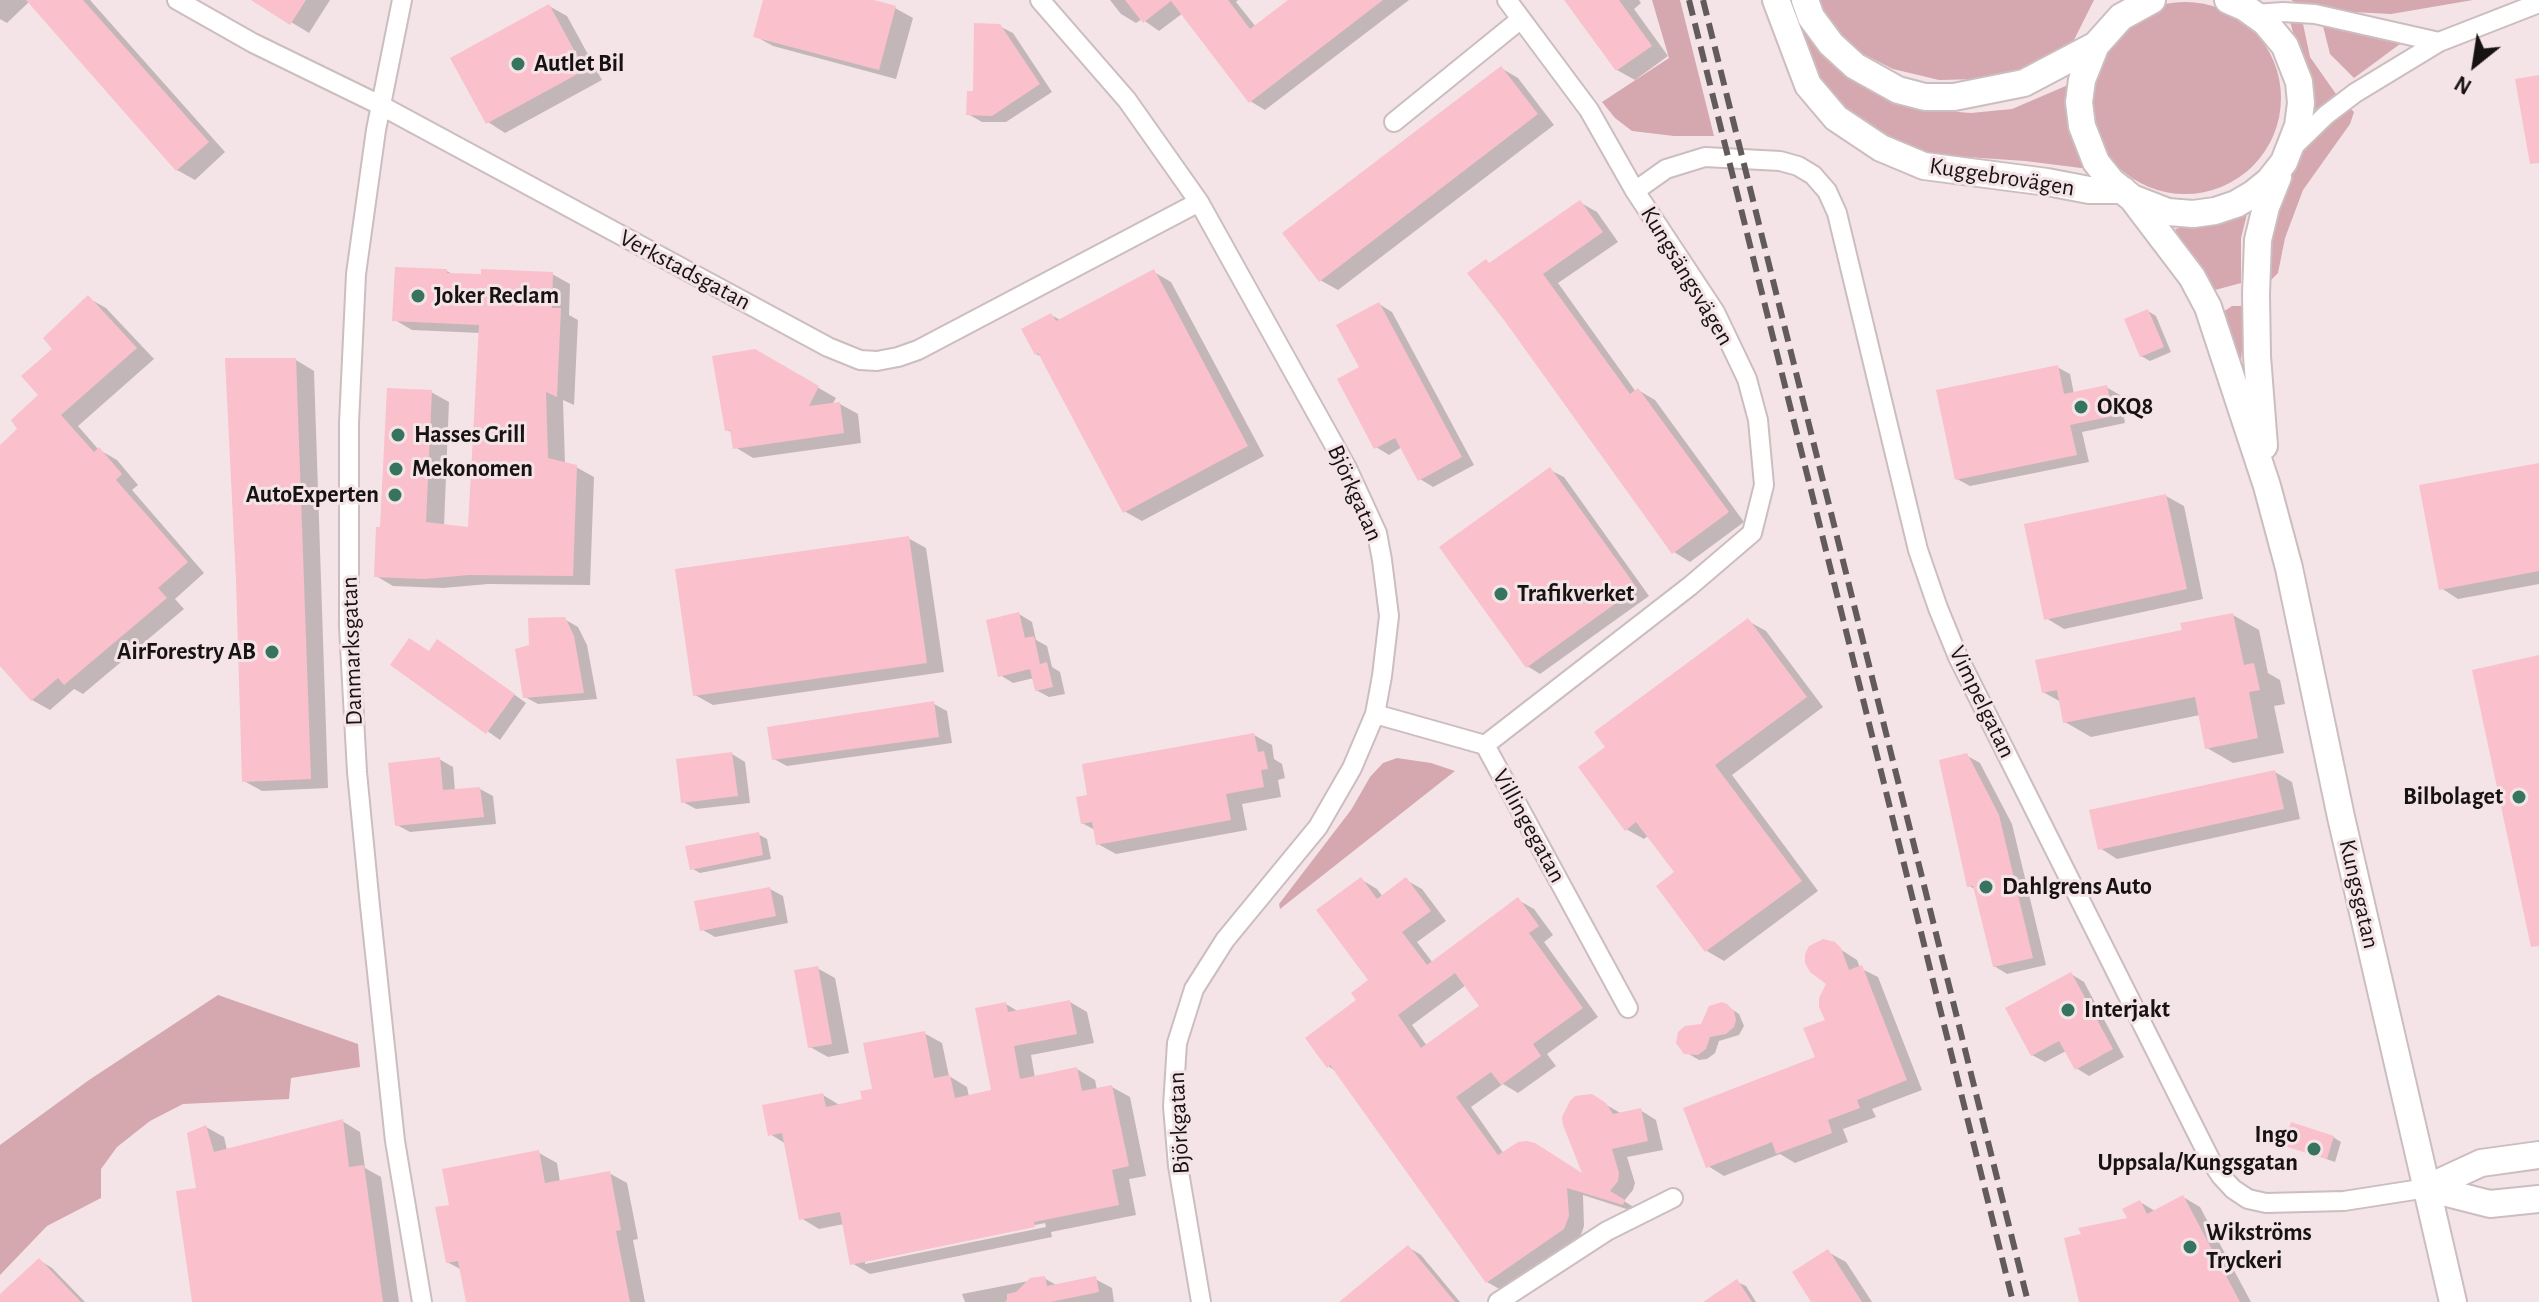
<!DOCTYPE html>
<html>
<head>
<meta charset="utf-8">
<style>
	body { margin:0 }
	#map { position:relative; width:2539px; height:1302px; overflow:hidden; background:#f4e4e7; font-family:"Alegreya Sans",sans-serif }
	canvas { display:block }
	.north { position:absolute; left:2435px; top:24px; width:80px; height:80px; -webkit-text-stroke:6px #f4e4e7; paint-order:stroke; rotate:210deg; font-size:22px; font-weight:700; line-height:32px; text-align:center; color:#181313 }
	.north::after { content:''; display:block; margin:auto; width:28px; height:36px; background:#181313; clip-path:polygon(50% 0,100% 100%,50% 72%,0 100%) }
</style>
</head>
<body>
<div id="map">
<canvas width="2539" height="1302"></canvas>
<div class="north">N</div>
</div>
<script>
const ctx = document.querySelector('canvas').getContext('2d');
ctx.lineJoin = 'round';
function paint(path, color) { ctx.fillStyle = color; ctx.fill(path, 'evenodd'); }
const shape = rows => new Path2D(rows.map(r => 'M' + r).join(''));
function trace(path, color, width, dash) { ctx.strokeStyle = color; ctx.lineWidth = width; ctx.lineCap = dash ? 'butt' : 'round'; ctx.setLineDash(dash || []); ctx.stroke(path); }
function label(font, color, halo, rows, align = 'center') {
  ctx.font = font + ' "Alegreya Sans",sans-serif'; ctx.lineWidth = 6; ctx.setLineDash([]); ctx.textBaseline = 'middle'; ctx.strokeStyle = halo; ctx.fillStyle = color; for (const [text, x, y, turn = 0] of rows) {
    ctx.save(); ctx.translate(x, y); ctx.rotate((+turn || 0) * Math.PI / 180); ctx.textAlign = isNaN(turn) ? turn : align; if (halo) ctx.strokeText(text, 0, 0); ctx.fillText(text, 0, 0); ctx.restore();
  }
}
paint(shape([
	[1652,0,1680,0,1714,136,1674,136,1632,131,1615,118,1602,102,1669,58],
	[1785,0,1800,0,1806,19,1932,110,1971,113,2012,109,2075,82,2089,169,2025,161,1923,154,1879,135,1837,103,1811,66],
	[1812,0,2094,0,2074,40,2023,74,1979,79,1939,80,1893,69,1857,51,1834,31],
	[2291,0,2473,0,2391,14,2333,11,2298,4],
	'2089 98a96 96 0 1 1 192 0a96 96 0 1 1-192 0Z',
	[2289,18,2302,19,2310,57,2336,94,2315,110],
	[2323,26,2400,44,2354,78,2330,54],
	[2345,103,2354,112,2350,124,2303,190,2285,238,2278,273,2270,281,2263,282,2266,240,2283,191,2304,151],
	[2247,214,2241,238,2241,283,2204,293,2175,229],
	[2232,306,2246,306,2239,384,2220,314],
	[1397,758,1431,763,1455,771,1280,909,1279,904,1351,810,1370,777,1383,763],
	[218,995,358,1044,360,1067,291,1078,289,1099,183,1104,150,1121,117,1147,101,1169,101,1198,47,1226,0,1275,0,1145,89,1080]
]), '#d5a7af');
paint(shape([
	[0,0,90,0,225,152,195,180,177,170,30,1,7,23,0,19],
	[255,0,330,0,309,33],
	[765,0,867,0,895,8,913,18,896,79,773,46,755,36],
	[1110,0,1238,0,1236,2,1256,27,1291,0,1409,0,1265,110,1250,101,1183,13,1159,31,1142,19,1136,23,1121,14],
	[1567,0,1639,0,1641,3,1634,9,1668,56,1635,80,1617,70],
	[549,6,567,16,602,80,505,133,488,122],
	[999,26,1013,33,1052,92,1006,122,982,122,968,114],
	[1501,68,1518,78,1554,125,1338,290,1320,280],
	[1581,203,1597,212,1618,242,1558,283,1636,392,1638,390,1655,400,1744,522,1690,562,1674,552,1487,262,1491,264],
	[447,271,454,275,552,274,570,284,569,315,578,320,574,405,563,400,565,464,576,467,594,477,590,585,488,584,443,588,393,586,376,576,382,530,431,392,449,402,444,526,470,529,481,333,412,330,395,320],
	[1154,272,1171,282,1264,456,1142,521,1124,511,1042,357,1036,354,1051,315,1062,321],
	[88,298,106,308,154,359,78,426,98,449,117,460,138,485,132,490,204,573,175,599,184,609,83,694,74,689,50,710,32,700,0,663,0,448,19,429,40,395,54,349],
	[1379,304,1392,312,1474,465,1433,487,1420,479,1402,447,1389,455,1376,447,1361,368],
	[2148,311,2156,316,2171,352,2150,361,2141,356],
	[755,351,836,398,832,405,840,404,858,414,861,443,753,458,735,447,733,433,727,430],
	[296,360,314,371,328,788,262,791,244,781],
	[2057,367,2070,374,2074,394,2106,387,2120,395,2125,423,2082,432,2089,462,1970,486,1957,479],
	[2539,465,2539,584,2458,599,2441,588],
	[1550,470,1564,477,1649,596,1540,674,1527,666],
	[2166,496,2184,506,2203,599,2064,629,2046,618],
	[908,538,926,548,944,672,713,705,695,695],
	[1019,614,1032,622,1036,640,1047,646,1052,667,1060,672,1065,694,1049,697,1036,690,1034,678,1013,683,1000,675],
	[2233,615,2259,630,2268,673,2280,680,2285,704,2274,706,2284,753,2233,763,2207,748,2200,715,2091,737,2065,722,2061,702,2043,692,2184,632],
	[564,619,578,627,587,645,597,699,538,704,525,697,532,647],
	[1748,621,1766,631,1823,707,1732,775,1818,891,1724,961,1707,951,1677,873,1649,835,1644,839,1626,829,1608,747],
	[451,649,526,703,500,740,392,664],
	[934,704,947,711,952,743,787,766,774,759],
	[1254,735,1272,745,1274,759,1282,764,1285,778,1278,780,1281,797,1242,804,1247,830,1116,854,1098,844,1095,830,1082,823,1090,796],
	[732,754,745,762,750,803,696,809,683,802],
	[1966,755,1980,763,2012,824,2046,965,2007,974,1994,966,1975,889,1969,886],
	[439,759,453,767,455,791,480,789,493,796,496,824,410,832,397,825],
	[2275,772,2292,782,2300,819,2117,859,2100,848],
	[758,834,767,839,771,859,700,873,691,868],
	[1362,880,1377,889,1383,897,1406,880,1422,889,1446,921,1417,942,1433,963,1518,900,1534,909,1553,935,1544,942,1598,1017,1547,1054,1556,1066,1518,1093,1503,1084,1471,1107,1504,1154,1586,1177,1591,1096,1622,1114,1640,1110,1656,1120,1663,1150,1627,1157,1635,1183,1633,1190,1624,1201,1640,1211,1639,1213,1583,1195,1584,1226,1580,1238,1503,1291,1487,1282,1337,1072,1328,1066,1359,1000,1371,980],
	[1466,985,1482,1006,1427,1046,1412,1025],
	[770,889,783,896,788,923,715,937,701,929],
	[1829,942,1857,960,1860,968,1878,977,1922,1090,1872,1109,1876,1117,1843,1129,1848,1142,1795,1163,1780,1154,1724,1176,1708,1166,1817,1058,1828,1021],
	[817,968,835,978,849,1053,828,1057,810,1047],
	[2071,974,2084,982,2124,1057,2089,1076,2076,1068,2066,1051,2045,1062,2032,1055],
	[1070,1002,1087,1012,1094,1043,1031,1055,1035,1078,1077,1069,1095,1080,1097,1090,1112,1087,1130,1097,1146,1176,1129,1179,1136,1215,1051,1232,1052,1237,870,1274,852,1263,844,1224,819,1229,801,1218,786,1144,770,1134,823,1095,841,1106,864,1100,924,1033,942,1043,949,1076,967,1087,969,1097,994,1092,1006,1004,1019,1012],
	[1045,1223,1046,1227,865,1264,865,1260],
	[1730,1008,1739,1014,1744,1026,1739,1035,1719,1041,1715,1053,1707,1059,1699,1060,1682,1050,1703,1025],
	[342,1121,360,1132,365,1168,381,1177,399,1302,194,1302,198,1190,206,1127,224,1137,227,1150],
	[2333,1137,2341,1142,2335,1162,2286,1145],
	[539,1153,557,1163,560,1182,609,1173,627,1183,638,1239,633,1240,645,1302,468,1302,462,1270,447,1262,452,1207],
	[2183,1197,2200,1207,2251,1302,2081,1302,2140,1202,2155,1211],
	[1408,1247,1421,1255,1460,1302,1342,1302],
	[1828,1252,1846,1262,1872,1302,1814,1302],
	[39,1260,52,1268,85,1302,0,1302,0,1297],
	[1044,1278,1058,1286,1095,1279,1112,1288,1114,1302,965,1302,962,1294],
	[1737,1282,1746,1286,1756,1302,1709,1302]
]), '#0003');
paint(shape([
	[26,0,83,0,209,142,176,171],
	[251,0,306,0,290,25],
	[763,0,874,0,896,6,879,70,753,37],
	[1125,0,1228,0,1250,29,1288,0,1383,0,1249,103,1171,1,1143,23],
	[1564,0,1619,0,1652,46,1616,71],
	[549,4,585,70,486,124,450,58],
	[974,23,1000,24,1040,84,992,116,966,115,967,91,973,91],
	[1501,66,1538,114,1319,282,1282,233],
	[2539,75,2539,163,2530,164,2515,79],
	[1580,200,1603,232,1543,274,1630,394,1638,388,1729,512,1672,554,1504,320,1467,273,1486,259,1489,263],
	[395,267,447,269,447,273,481,274,481,269,553,272,552,308,561,308,557,397,546,392,548,458,577,465,573,576,469,575,424,579,374,577,376,527,380,527,387,388,432,390,426,522,468,527,479,325,392,321],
	[1154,269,1248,446,1123,513,1038,353,1035,355,1021,329,1051,313,1056,321],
	[88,295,137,348,61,415,94,452,99,447,122,474,116,480,188,562,158,588,167,598,64,685,58,678,31,701,0,666,0,445,17,429,11,420,38,395,21,376,52,349,43,338],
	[1379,302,1462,457,1418,481,1395,438,1374,449,1337,379,1359,367,1336,325],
	[2148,309,2164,347,2140,357,2124,319],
	[755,349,819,386,809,406,840,402,844,433,733,449,730,430,725,431,712,356],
	[225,358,296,358,311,779,242,782,236,580],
	[2058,365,2064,394,2107,385,2113,416,2070,425,2077,455,1955,480,1936,390],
	[2539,463,2539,571,2439,590,2419,485],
	[1550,467,1637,588,1526,668,1439,547],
	[2166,494,2187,589,2044,620,2024,524],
	[909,536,927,663,693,696,675,569],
	[1019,612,1025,638,1034,636,1040,664,1047,662,1053,687,1035,691,1030,669,998,677,986,620],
	[2233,613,2244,665,2254,663,2260,690,2249,692,2258,738,2205,749,2195,697,2063,723,2057,690,2042,693,2035,660,2182,630,2180,623],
	[565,617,574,636,584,693,523,698,515,649,529,645,528,618],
	[1748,618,1807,697,1715,765,1802,881,1705,952,1656,886,1674,872,1636,822,1625,831,1578,767,1605,747,1594,732],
	[409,638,429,651,437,639,515,694,486,734,390,665],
	[2539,655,2539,946,2531,947,2472,670],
	[934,701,939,737,772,760,767,727],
	[1254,733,1258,752,1264,751,1268,769,1261,770,1264,787,1226,794,1231,820,1096,845,1092,822,1081,824,1076,797,1087,795,1082,764],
	[732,752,738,796,681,803,676,759],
	[1967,753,1999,815,2033,958,1993,967,1973,886,1967,887,1939,760],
	[440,757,443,790,480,787,484,817,395,826,388,763],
	[2275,770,2284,809,2098,850,2089,810],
	[759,832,763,855,690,870,685,846],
	[1361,877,1377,899,1406,877,1431,911,1402,932,1427,965,1518,897,1539,926,1529,933,1583,1008,1533,1044,1541,1056,1501,1085,1491,1072,1456,1097,1498,1155,1518,1142,1527,1141,1535,1143,1582,1173,1563,1125,1562,1117,1570,1101,1575,1096,1592,1094,1606,1103,1613,1114,1641,1108,1648,1141,1612,1149,1619,1173,1618,1181,1610,1191,1625,1200,1623,1205,1567,1188,1569,1216,1564,1229,1486,1283,1330,1065,1327,1068,1305,1038,1356,1000,1351,993,1368,980,1316,910],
	[1455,973,1479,1006,1421,1048,1398,1015],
	[770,887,776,916,700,931,694,901],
	[1823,939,1835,942,1841,948,1849,970,1862,965,1907,1080,1857,1100,1860,1108,1828,1120,1832,1133,1776,1154,1772,1142,1706,1168,1683,1108,1815,1057,1803,1028,1825,1020,1819,1007,1819,998,1826,984,1810,972,1805,963,1805,954,1809,946],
	[818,966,832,1044,808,1048,794,970],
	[2071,972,2113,1049,2075,1070,2059,1041,2031,1056,2005,1008],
	[1070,1000,1077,1034,1014,1046,1020,1079,1077,1067,1082,1091,1112,1085,1129,1166,1112,1170,1119,1205,1034,1222,1035,1227,850,1265,840,1212,799,1220,782,1133,768,1136,762,1105,823,1093,826,1107,862,1099,860,1091,872,1089,863,1043,925,1031,934,1078,950,1075,955,1098,991,1090,975,1008,1006,1002,1008,1012],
	[1722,1002,1727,1004,1734,1011,1736,1020,1734,1027,1726,1034,1710,1037,1706,1049,1698,1055,1684,1054,1676,1043,1678,1032,1685,1026,1701,1024,1709,1006],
	[343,1119,349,1167,364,1165,383,1302,192,1302,176,1191,196,1188,187,1133,206,1125,214,1152],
	[2291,1122,2334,1136,2327,1159,2284,1146],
	[539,1150,545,1183,610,1171,621,1230,616,1231,630,1302,466,1302,458,1261,446,1263,435,1207,449,1205,442,1169],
	[2183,1195,2240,1302,2079,1302,2064,1238,2081,1234,2078,1228,2127,1218,2122,1209,2140,1200,2147,1214],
	[1408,1245,1455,1302,1339,1302],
	[1828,1249,1862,1302,1811,1302,1792,1272],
	[39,1258,81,1302,0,1302,0,1294],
	[1045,1276,1047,1286,1096,1276,1099,1292,1050,1302,1005,1302,1007,1300,1007,1294,1016,1292,1030,1278],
	[1737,1279,1752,1302,1703,1302]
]), '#fac0cb');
const street = shape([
	[177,0,253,43,380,105,828,347,860,360,877,361,898,357,918,350,1199,202],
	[402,0,376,130,356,274,349,423,349,627,357,772,370,906,395,1141,422,1302],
	[1040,0,1127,100,1199,202,1347,468,1377,533,1382,560,1389,616,1382,676,1375,714,1352,768,1318,827,1225,940,1194,989,1177,1043,1173,1106,1178,1166,1201,1302],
	[2255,14,2283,12,2315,14,2439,42],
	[1394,122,1521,19],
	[2292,148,2326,115,2355,93,2439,42,2539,3],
	[1635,191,1666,169,1705,157,1780,161,1798,166,1813,175,1827,191,1837,213,1918,550,1938,608,1958,657,2211,1161,2221,1176,2233,1189,2248,1199,2266,1203,2344,1201,2427,1188],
	[1375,714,1485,745,1628,1008],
	[1485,745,1690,586,1752,533,1764,485,1758,420,1747,379,1715,312,1635,191,1589,110,1507,0],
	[1498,1302,1607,1231,1673,1198]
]);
const secondary = shape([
	[1776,0,1808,85,1836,118,1881,148,1924,166,2047,182,2089,190,2123,190],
	[1805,0,1811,17,1831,44,1855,66,1898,90,1925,97,1954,97,2024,83,2096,45],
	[2152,0,2121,17,2096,45,2082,80,2079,102,2082,126,2096,162,2112,182,2132,198,2168,212,2193,214,2215,211,2236,204,2253,194,2269,181,2284,162,2298,126,2301,103,2299,82,2285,46,2265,22,2244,7,2228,0],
	[2132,198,2192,277,2208,307,2267,486,2289,568,2341,817,2453,1302],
	[2264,446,2257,356,2256,294,2258,240,2266,207,2278,177],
	[2427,1188,2481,1163,2539,1155],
	[2427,1188,2490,1204,2539,1199]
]);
trace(street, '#ccbdbf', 22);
trace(secondary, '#ccbdbf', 30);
trace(street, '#fff', 18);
trace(secondary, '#fff', 26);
trace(shape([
	[1689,0,2013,1302],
	[1703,0,2028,1302]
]), '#635a5b', 6, [16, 8]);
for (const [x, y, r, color] of [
	[518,64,8,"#377460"],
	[418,296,8,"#377460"],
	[2081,407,8,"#377460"],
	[398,435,8,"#377460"],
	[396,469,8,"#377460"],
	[395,495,8,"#377460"],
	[1501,594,8,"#377460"],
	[272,652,8,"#377460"],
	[2519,797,8,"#377460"],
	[1986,887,8,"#377460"],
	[2068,1010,8,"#377460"],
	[2314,1149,8,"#377460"],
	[2190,1247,8,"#377460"]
]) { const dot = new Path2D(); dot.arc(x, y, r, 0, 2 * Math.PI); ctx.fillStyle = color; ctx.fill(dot); trace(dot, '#f4e4e7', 3); }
label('bold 24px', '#181313', '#f4e4e7', [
	["Autlet Bil",534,64],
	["Joker Reclam",434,296],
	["OKQ8",2097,407],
	["Hasses Grill",414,435],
	["Mekonomen",412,469],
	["AutoExperten",379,495,"right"],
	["Trafikverket",1517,594],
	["AirForestry AB",256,652,"right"],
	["Bilbolaget",2503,797,"right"],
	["Dahlgrens Auto",2002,887],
	["Interjakt",2084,1010],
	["Ingo",2298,1135,"right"],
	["Uppsala/Kungsgatan",2298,1163,"right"],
	["Wikströms",2206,1233],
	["Tryckeri",2206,1261]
], 'left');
label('24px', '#181313', '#f4e4e7', [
	["Kuggebrovägen",2002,177,9],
	["Verkstadsgatan",685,270,28],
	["Kungsängsvägen",1687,276,59],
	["Björkgatan",1355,493,66],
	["Danmarksgatan",352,651,-92],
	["Vimpelgatan",1982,702,64],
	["Villingegatan",1529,826,61],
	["Kungsgatan",2359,894,77],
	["Björkgatan",1179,1123,-93]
]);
</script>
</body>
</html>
